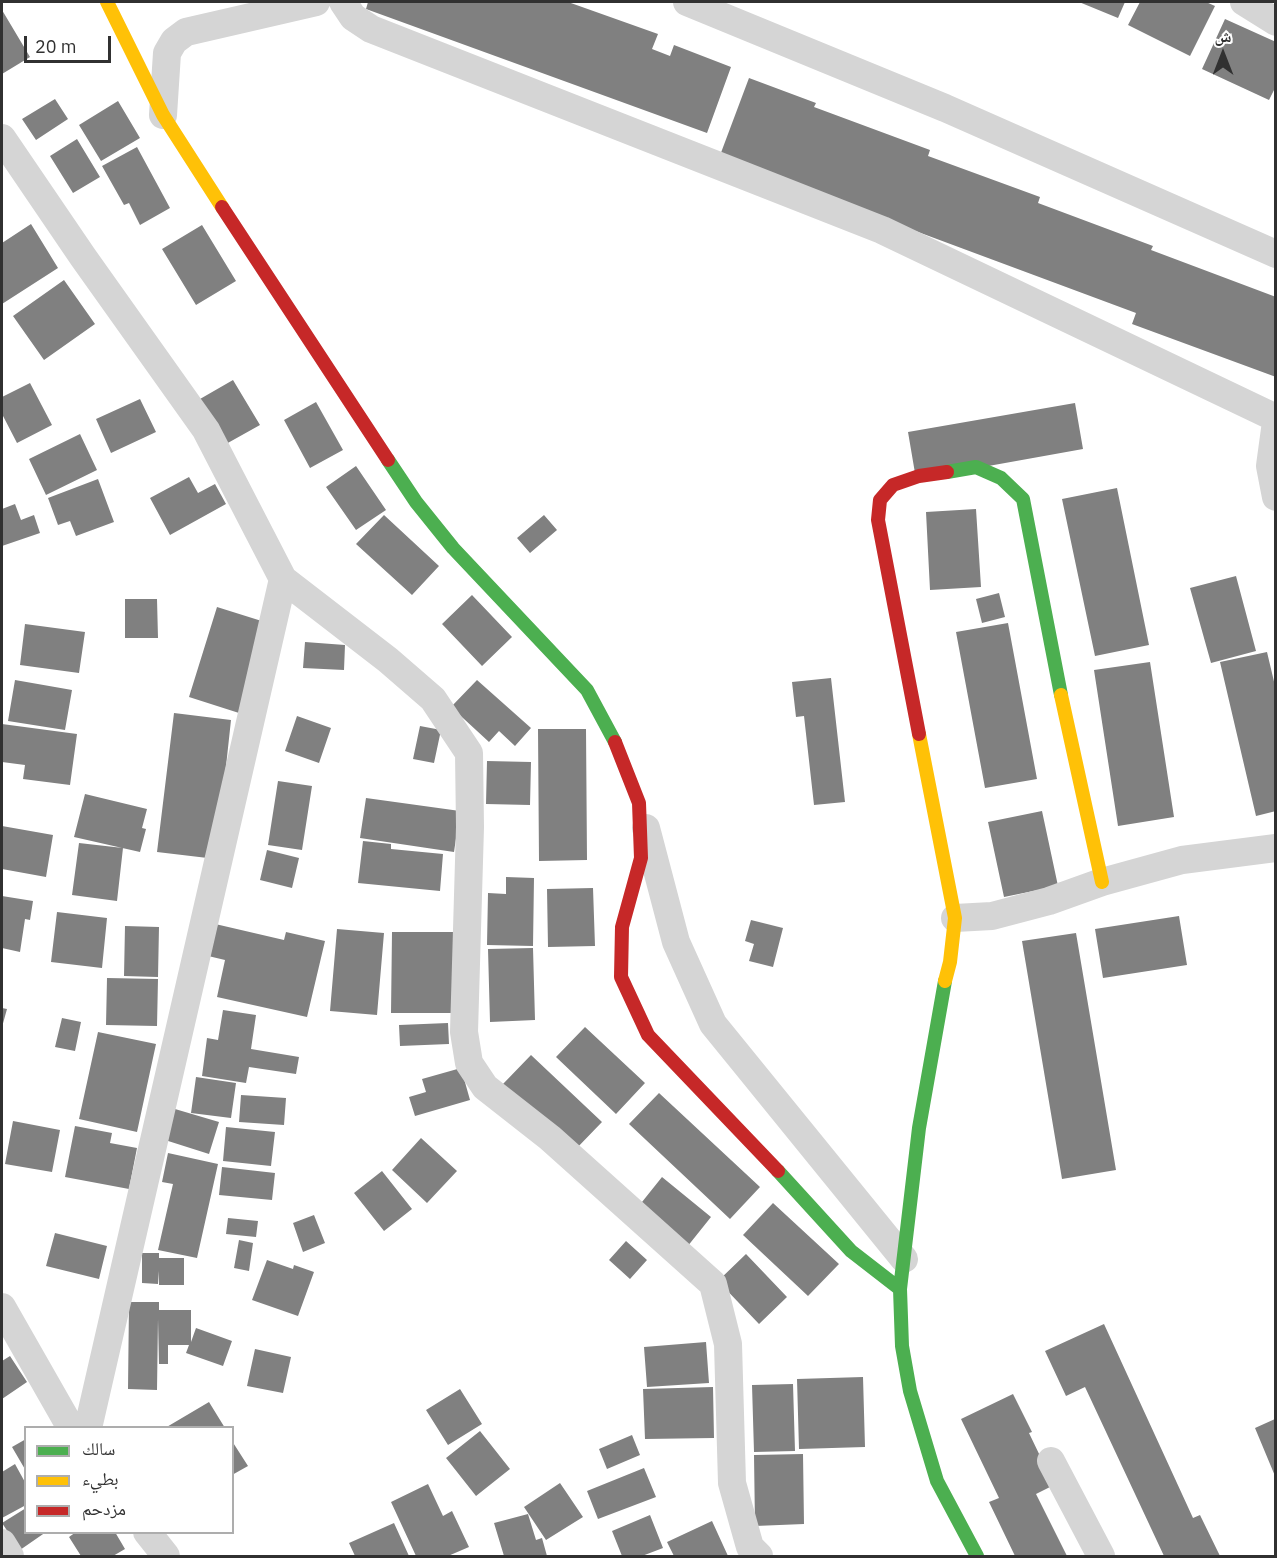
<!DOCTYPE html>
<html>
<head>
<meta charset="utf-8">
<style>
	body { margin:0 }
	#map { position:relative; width:1277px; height:1558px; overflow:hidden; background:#fff; font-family:"IBM Plex Sans","Noto Naskh Arabic",sans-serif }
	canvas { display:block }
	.frame { position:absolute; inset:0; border:3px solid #313131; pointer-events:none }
	.legend { position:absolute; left:24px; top:1426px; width:210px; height:108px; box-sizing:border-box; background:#fff; border:2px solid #adadad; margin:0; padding:8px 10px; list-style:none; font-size:18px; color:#313131 }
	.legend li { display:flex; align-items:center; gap:12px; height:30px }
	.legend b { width:30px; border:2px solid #adadad }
	.north { position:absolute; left:1193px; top:24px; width:60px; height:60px; -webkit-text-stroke:4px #fff; paint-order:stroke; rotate:0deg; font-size:16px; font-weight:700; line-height:24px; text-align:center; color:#313131 }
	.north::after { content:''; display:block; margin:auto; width:21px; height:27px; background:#313131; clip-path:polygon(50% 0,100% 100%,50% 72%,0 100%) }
	.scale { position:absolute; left:24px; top:36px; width:87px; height:27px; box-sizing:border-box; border:3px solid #313131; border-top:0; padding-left:8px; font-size:18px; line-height:21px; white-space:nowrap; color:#313131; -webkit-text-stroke:4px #fff; paint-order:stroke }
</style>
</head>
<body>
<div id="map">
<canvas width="1277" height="1558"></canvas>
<div class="frame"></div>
<ul class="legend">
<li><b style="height:8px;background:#4caf50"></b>سالك</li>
<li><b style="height:8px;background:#ffc107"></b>بطيء</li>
<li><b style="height:8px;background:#c62828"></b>مزدحم</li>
</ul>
<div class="north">ش</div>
<div class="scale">20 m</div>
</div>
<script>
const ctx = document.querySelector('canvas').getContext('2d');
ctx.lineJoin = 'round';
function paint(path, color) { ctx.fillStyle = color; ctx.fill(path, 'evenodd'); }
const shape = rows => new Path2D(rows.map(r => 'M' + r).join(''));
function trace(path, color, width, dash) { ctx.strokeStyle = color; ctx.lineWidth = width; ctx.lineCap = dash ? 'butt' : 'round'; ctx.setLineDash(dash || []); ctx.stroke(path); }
paint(shape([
	[368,2,568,2,658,34,652,49,670,56,674,45,731,67,707,133,366,9],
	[1079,2,1125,2,1118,18],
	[1140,2,1206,2,1215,6,1190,56,1128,25],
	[2,10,30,57,2,74],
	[1225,19,1276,42,1276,86,1269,100,1202,69],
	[749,78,816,103,814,107,930,150,928,156,1040,197,1038,203,1153,246,1151,250,1276,297,1276,377,1132,324,1136,313,719,158],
	[55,99,68,119,36,140,22,119],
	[118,101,140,138,101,161,79,125],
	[77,139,100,177,73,193,50,156],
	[137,147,170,208,140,225,129,203,124,205,102,166],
	[31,224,58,268,2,304,2,243],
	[202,225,236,281,196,305,162,249],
	[64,280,95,324,44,360,13,316],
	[233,380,260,425,226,444,200,399],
	[30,383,52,425,17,443,2,414,2,397],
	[140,399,156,432,111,453,96,419],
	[316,402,343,450,310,468,284,420],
	[1075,403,1083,449,916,479,908,432],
	[80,434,97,470,46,495,29,459],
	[356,466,386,510,356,530,326,487],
	[189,477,198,493,215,484,226,504,170,535,150,498],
	[98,479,114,522,76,536,70,521,58,525,48,498],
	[1117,488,1149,645,1095,656,1062,499],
	[15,504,21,520,34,515,40,533,2,546,2,509],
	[976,509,981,587,930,590,926,512],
	[384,515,439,566,412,595,356,544],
	[544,515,557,530,530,553,517,538],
	[1236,576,1256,651,1211,663,1190,588],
	[999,593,1005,617,982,623,976,599],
	[472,595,512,637,482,666,442,624],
	[125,599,157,599,158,638,125,638],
	[217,607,268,623,239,713,189,697],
	[1008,623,1037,779,985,788,956,632],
	[25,624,85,632,79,673,20,665],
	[305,642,345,645,344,670,303,668],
	[1267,652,1276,690,1276,811,1256,816,1220,662],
	[1150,662,1174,817,1118,826,1094,670],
	[831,678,845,802,814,805,804,716,796,717,792,682],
	[15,680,72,690,65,730,8,721],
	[477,680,531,728,515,746,499,731,489,742,451,707],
	[174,713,231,720,216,859,157,852],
	[297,716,331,728,319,763,285,751],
	[2,724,77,734,70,785,23,779,25,765,2,762],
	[420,726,441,730,434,763,413,759],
	[538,729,586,729,587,860,539,861],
	[487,761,531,762,530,805,486,804],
	[278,781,312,786,302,850,268,845],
	[85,794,147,809,142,828,146,829,140,852,74,837],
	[366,798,460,811,454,852,360,838],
	[1042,811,1058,886,1004,897,988,822],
	[2,826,53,835,46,877,2,869],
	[363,841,391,844,391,849,443,854,440,891,358,883],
	[79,843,123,848,117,901,72,895],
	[267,850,299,858,292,888,260,880],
	[506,877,534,878,533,946,487,945,488,893,506,894],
	[593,888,595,946,548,947,547,889],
	[2,896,33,901,30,920,25,919,20,952,2,948],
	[57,912,107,918,102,968,51,962],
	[1179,916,1187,965,1103,978,1095,929],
	[751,920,783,928,773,967,749,961,754,944,745,941],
	[211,923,284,940,286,932,325,941,307,1017,217,997,225,960,204,955],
	[125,926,159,927,158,977,124,976],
	[337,929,384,933,377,1015,330,1011],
	[392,932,454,932,454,1013,391,1013],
	[1076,933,1116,1170,1062,1179,1022,941],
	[533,948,535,1020,490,1022,488,949],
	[107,978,158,979,157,1026,106,1025],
	[2,1008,7,1009,2,1027],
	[223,1010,256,1015,251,1049,299,1057,296,1074,249,1067,246,1083,202,1076,207,1038,218,1040],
	[62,1018,81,1022,75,1051,55,1047],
	[448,1023,449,1044,400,1046,399,1025],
	[585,1027,645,1083,616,1114,556,1057],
	[98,1032,156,1044,137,1132,79,1119],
	[531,1055,602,1122,574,1151,503,1084],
	[461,1068,470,1100,415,1116,409,1097,426,1092,422,1079],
	[196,1077,236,1083,231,1118,191,1113],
	[659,1093,760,1187,730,1219,629,1124],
	[241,1095,286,1098,284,1125,239,1122],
	[175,1109,219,1122,209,1154,165,1140],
	[13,1121,60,1130,52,1172,5,1164],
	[75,1126,112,1133,110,1143,137,1148,129,1189,65,1177],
	[226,1127,275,1132,271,1166,223,1161],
	[421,1138,457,1171,427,1203,392,1170],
	[168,1153,218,1164,197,1258,158,1250,173,1184,162,1182],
	[222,1167,275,1173,272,1200,219,1195],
	[382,1171,412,1209,384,1231,354,1193],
	[662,1177,711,1217,687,1247,638,1207],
	[773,1203,839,1264,808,1296,743,1235],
	[314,1215,325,1243,303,1252,293,1223],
	[228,1218,258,1221,256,1237,226,1234],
	[55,1233,107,1246,99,1279,46,1266],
	[239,1240,253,1243,249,1271,234,1268],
	[626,1241,647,1260,630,1279,609,1260],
	[142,1253,159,1253,159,1258,184,1258,184,1285,159,1285,159,1271,158,1284,142,1283],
	[746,1254,787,1297,759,1324,718,1281],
	[267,1260,293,1269,294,1265,314,1272,298,1316,252,1300],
	[129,1302,159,1302,159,1310,191,1310,191,1342,196,1328,232,1341,223,1366,186,1353,189,1345,168,1345,168,1364,159,1364,158,1319,157,1390,128,1389],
	[1104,1324,1193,1518,1200,1515,1220,1556,1164,1556,1085,1387,1066,1396,1045,1351],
	[706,1342,709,1383,647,1387,644,1347],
	[255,1349,291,1357,283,1393,247,1386],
	[10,1356,27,1382,2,1399,2,1361],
	[863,1377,865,1447,799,1449,797,1379],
	[793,1384,795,1451,754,1452,752,1385],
	[713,1387,714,1438,645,1439,643,1389],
	[460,1389,482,1424,448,1445,426,1410],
	[1013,1394,1032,1432,1029,1433,1054,1485,1036,1494,1067,1556,1015,1556,989,1502,999,1498,961,1419],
	[209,1402,225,1428,165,1428],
	[1275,1419,1275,1476,1255,1428],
	[480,1431,510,1469,476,1496,446,1458],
	[632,1435,640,1455,607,1469,599,1449],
	[26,1439,26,1471,12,1447],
	[232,1441,248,1466,232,1475],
	[803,1454,804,1524,755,1526,754,1455],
	[15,1464,26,1484,26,1505,2,1518,2,1472],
	[644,1468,656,1497,598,1519,587,1491],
	[560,1483,583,1517,546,1540,524,1507],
	[428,1484,443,1516,452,1511,469,1547,448,1556,416,1556,391,1502],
	[26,1508,26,1532,46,1532,20,1550,2,1523],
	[528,1514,536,1540,542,1538,547,1556,504,1556,494,1523],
	[650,1515,663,1548,642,1556,622,1556,612,1531],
	[712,1521,728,1556,674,1556,667,1542],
	[394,1523,409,1556,355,1556,349,1543],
	[76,1532,115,1532,125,1549,113,1556,81,1556,69,1537]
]), '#808080');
trace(shape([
	[343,2,353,17,371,29,882,230,1276,418],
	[687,2,945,108,1276,254],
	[1244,2,1276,22],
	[163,115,167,53,174,41,186,32,316,2],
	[2,138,83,257,206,430,283,579,388,660,433,699,469,753,470,827,464,1032,469,1063,485,1087,550,1138,713,1284,728,1344,732,1483,750,1547,759,1556],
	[1276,422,1270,466,1276,497],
	[646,828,676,942,713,1024,904,1259],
	[955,918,992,916,1049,901,1102,882,1182,860,1276,848],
	[2,1307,71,1428],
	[88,1428,283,579],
	[1051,1461,1101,1556],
	[147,1532,166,1556],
	[2,1543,10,1556]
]), '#d5d5d5', 28);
trace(shape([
	[388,460,416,502,453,548,587,690,615,742],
	[947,472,976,467,1001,478,1023,499,1061,695],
	[778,1171,851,1251,900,1289,902,1346,910,1391,937,1481,977,1556],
	[900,1289,919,1128,945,981]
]), '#4caf50', 14);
trace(shape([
	[107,2,163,115,222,207],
	[1061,695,1102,882],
	[919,734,955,918,950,962,945,981]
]), '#ffc107', 14);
trace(shape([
	[222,207,388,460],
	[919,734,878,520,880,500,893,485,919,476,947,472],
	[615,742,639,803,641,858,622,927,621,977,648,1035,778,1171]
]), '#c62828', 14);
</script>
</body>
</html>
